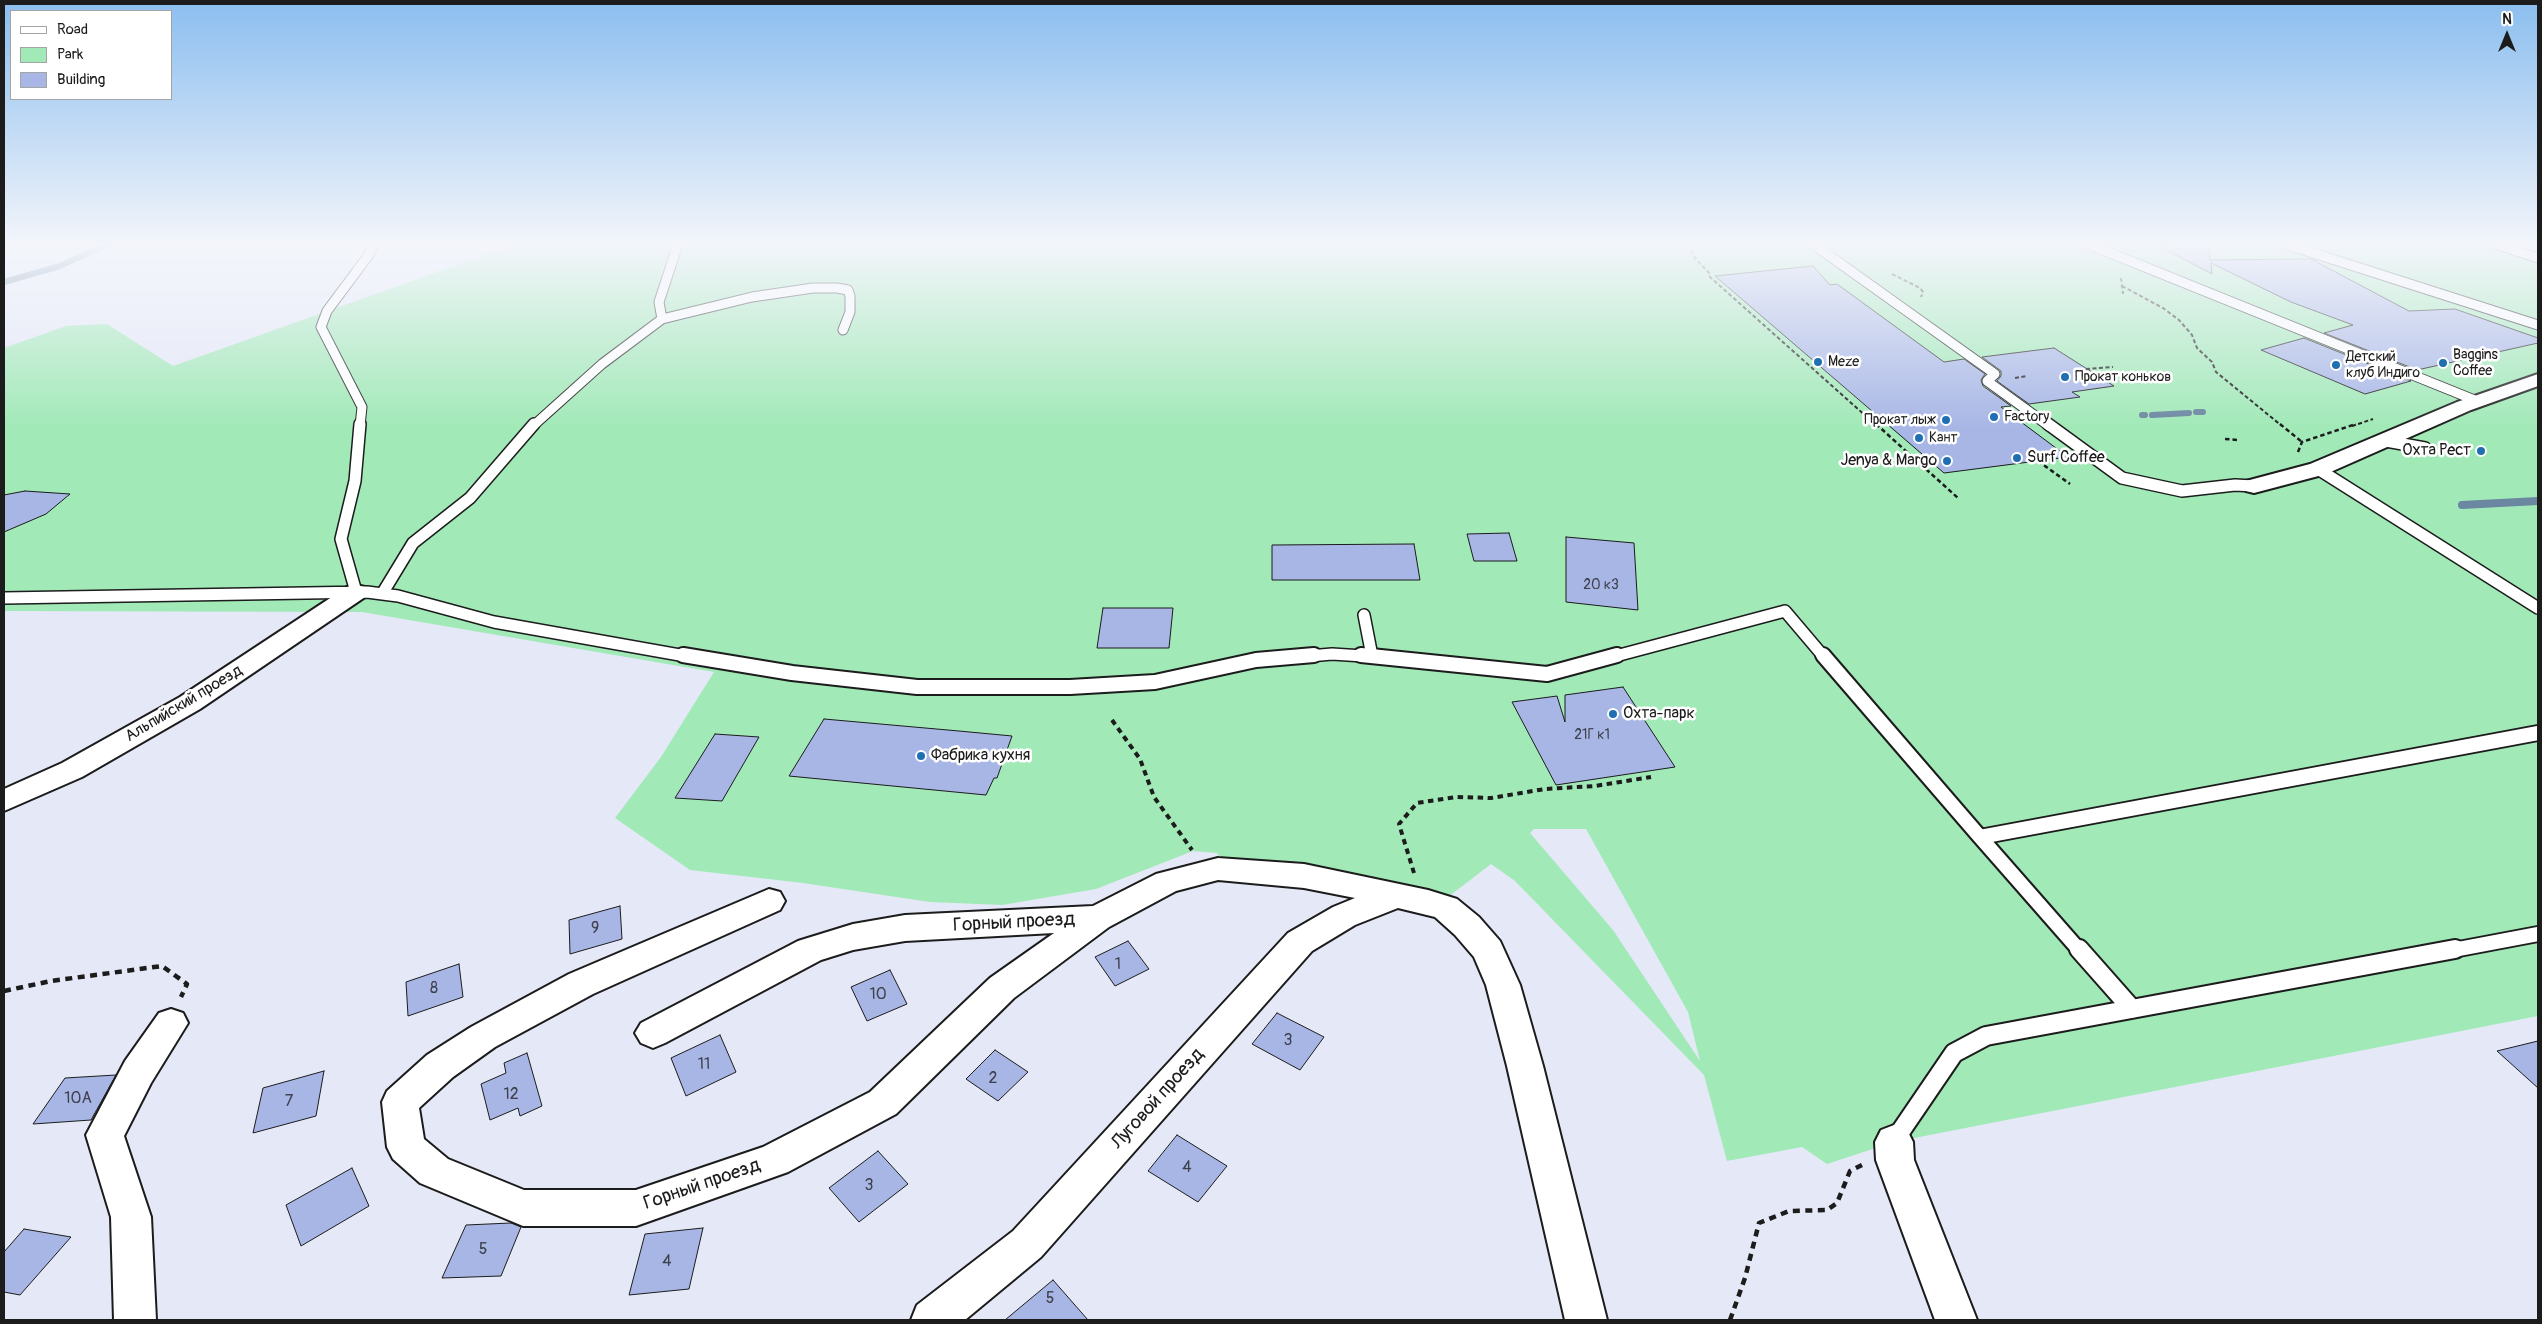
<!DOCTYPE html>
<html>
<head>
<meta charset="utf-8">
<style>
	body { margin:0 }
	#map { position:relative; width:2542px; height:1324px; overflow:hidden; background:#e5e9f7; font-family:Pangolin,sans-serif }
	canvas { display:block }
	.frame { position:absolute; inset:0; border:5px solid #1c1c1c; pointer-events:none }
	.legend { position:absolute; left:10px; top:10px; width:162px; height:90px; box-sizing:border-box; background:#fff; border:1px solid #a4a4a4; margin:0; padding:6px 9px; list-style:none; font-size:15px; color:#1c1c1c }
	.legend li { display:flex; align-items:center; gap:10px; height:25px }
	.legend b { width:25px; border:1px solid #a4a4a4 }
	.north { position:absolute; left:2482px; top:10px; width:50px; height:50px; -webkit-text-stroke:4px #fff; paint-order:stroke; rotate:0deg; font-size:14px; font-weight:700; line-height:20px; text-align:center; color:#1c1c1c }
	.north::after { content:''; display:block; margin:auto; width:18px; height:22px; background:#1c1c1c; clip-path:polygon(50% 0,100% 100%,50% 72%,0 100%) }
</style>
</head>
<body>
<div id="map">
<canvas width="2542" height="1324"></canvas>
<div class="frame"></div>
<ul class="legend">
<li><b style="height:6px;background:#fff"></b>Road</li>
<li><b style="height:14px;background:#a1e9b7"></b>Park</li>
<li><b style="height:14px;background:#a7b6e5"></b>Building</li>
</ul>
<div class="north">N</div>
</div>
<script>
const ctx = document.querySelector('canvas').getContext('2d');
ctx.lineJoin = 'round';
function paint(path, color) { ctx.fillStyle = color; ctx.fill(path, 'evenodd'); }
const shape = rows => new Path2D(rows.map(r => 'M' + r).join(''));
function trace(path, color, width, dash) { ctx.strokeStyle = color; ctx.lineWidth = width; ctx.lineCap = dash ? 'butt' : 'round'; ctx.setLineDash(dash || []); ctx.stroke(path); }
function label(font, color, halo, rows, align = 'center') {
  ctx.font = font + ' Pangolin,sans-serif'; ctx.lineWidth = 5; ctx.setLineDash([]); ctx.textBaseline = 'middle'; ctx.strokeStyle = halo; ctx.fillStyle = color; for (const [text, x, y, turn = 0] of rows) {
    ctx.save(); ctx.translate(x, y); ctx.rotate((+turn || 0) * Math.PI / 180); ctx.textAlign = isNaN(turn) ? turn : align; if (halo) ctx.strokeText(text, 0, 0); ctx.fillText(text, 0, 0); ctx.restore();
  }
}
paint(shape([
	[516,244,2538,244,2538,1016,1894,1142,1827,1164,1802,1147,1727,1161,1704,1075,1515,881,1491,864,1448,897,1221,860,1217,853,1193,851,1096,889,1002,905,930,902,803,883,690,870,615,818,661,757,714,672,362,612,4,611,4,348,66,326,107,324,173,366],
	[1534,829,1586,829,1688,1012,1700,1061,1613,930,1530,833]
]), '#a1e9b7');
trace(shape([
	[4,282,60,266,108,244],
	[2196,412,2203,412],
	[2142,415,2145,415],
	[2152,415,2189,413]
]), '#6b87a1', 6);
trace(shape([
	[2462,505,2538,501]
]), '#6b87a1', 8);
const building = shape([
	[2155,244,2208,244,2210,260,2311,259,2409,311,2455,309,2538,338,2538,343,2417,370,2324,333,2353,325,2291,302,2211,263,2212,274,2155,244],
	[1813,266,1830,285,1837,284,1944,362,1964,359,1985,374,1981,380,1983,386,2011,406,2001,407,2068,457,1944,473,1715,276,1813,266],
	[2304,338,2411,381,2365,394,2261,350,2304,338],
	[2054,348,2114,386,2072,392,2080,397,2029,404,1997,381,2001,376,2001,371,1982,357,2054,348],
	[25,491,70,494,46,514,4,532,4,495,25,491],
	[1509,533,1517,561,1474,561,1467,534,1509,533],
	[1566,537,1634,543,1638,610,1566,602,1566,537],
	[1414,544,1420,580,1272,580,1272,545,1414,544],
	[1103,608,1173,608,1169,648,1097,648,1103,608],
	[1623,687,1675,767,1556,785,1512,702,1557,696,1565,722,1565,695,1623,687],
	[824,719,959,731,1012,736,997,778,994,778,986,795,789,776,824,719],
	[715,734,759,737,722,801,675,798,715,734],
	[620,906,622,939,570,954,569,920,620,906],
	[1128,941,1149,969,1115,986,1095,957,1128,941],
	[459,964,463,997,408,1016,406,982,459,964],
	[890,970,907,1004,867,1021,851,987,890,970],
	[1277,1013,1324,1037,1300,1070,1252,1044,1277,1013],
	[720,1035,736,1072,686,1096,671,1058,720,1035],
	[2538,1041,2538,1088,2497,1051,2538,1041],
	[995,1050,1028,1072,998,1101,966,1079,995,1050],
	[527,1053,542,1106,520,1116,518,1108,490,1120,481,1084,506,1073,504,1063,527,1053],
	[324,1071,316,1116,253,1133,263,1088,324,1071],
	[116,1075,91,1120,33,1124,65,1078,116,1075],
	[1177,1135,1227,1166,1198,1202,1148,1171,1177,1135],
	[878,1151,908,1184,859,1222,829,1188,878,1151],
	[352,1168,369,1206,301,1246,286,1205,352,1168],
	[511,1223,521,1227,501,1276,442,1278,466,1225,511,1223],
	[703,1228,689,1289,629,1295,645,1234,703,1228],
	[24,1229,71,1237,20,1295,4,1292,4,1252,24,1229],
	[1053,1280,1088,1320,1005,1320,1053,1280]
]);
paint(building, '#a7b6e5');
trace(building, '#1c1c1c', 1);
const laneFar3 = shape([
	[1813,244,1995,374,1987,381,2049,426],
	[2088,244,2477,401],
	[2285,244,2538,325],
	[2495,244,2538,258],
	[662,319,659,302,678,244],
	[360,426,362,407,321,327,327,311,368,256,374,244],
	[533,426,602,364,662,319,752,297,813,288,837,288,848,290,850,296,850,312,843,330]
]);
const laneFar2 = shape([
	[2048,424,2122,478,2182,491,2235,485,2254,486],
	[2386,441,2425,448],
	[2318,469,2538,608],
	[356,592,341,539,355,481,360,424],
	[382,594,413,543,470,498,534,424],
	[4,598,367,592,398,596,494,622,691,657],
	[1364,615,1372,656],
	[1298,657,1332,654,1379,657],
	[1612,657,1785,611,1824,657]
]);
const laneFar1 = shape([
	[683,655,792,673,917,687,1070,687,1155,682,1256,660,1314,655],
	[1361,655,1547,674,1617,655],
	[1823,655,1980,837,2538,733],
	[1980,837,2080,951],
	[2448,951,2538,934]
]);
const lane = shape([
	[2079,949,2132,1009],
	[1894,1141,1954,1053,1986,1036,2455,949]
]);
const street = shape([
	[2538,374,2538,386,2471,410,2326,474,2254,493,2246,491,2243,486,2246,481,2310,464,2457,402,2538,374],
	[356,585,365,587,368,592,365,597,200,709,82,777,4,811,4,789,62,763,180,697,347,587,356,585],
	[1218,858,1304,864,1428,890,1457,899,1479,917,1500,941,1520,985,1543,1066,1607,1320,1565,1320,1507,1066,1486,985,1474,957,1455,935,1435,917,1398,908,1355,925,1312,951,1041,1257,965,1320,911,1320,917,1305,1013,1231,1288,933,1333,907,1355,898,1304,888,1218,880,1176,891,1109,927,1014,998,896,1114,788,1172,636,1226,523,1226,420,1183,393,1159,387,1147,382,1102,387,1091,427,1055,471,1027,569,974,769,889,780,892,785,901,780,910,593,994,495,1047,453,1077,419,1108,424,1139,448,1159,524,1190,636,1190,763,1147,870,1092,990,978,1054,933,905,941,853,950,821,960,665,1043,653,1048,641,1043,635,1033,641,1023,798,941,853,924,905,915,1093,906,1156,874,1218,858],
	[171,1009,183,1013,188,1023,151,1083,124,1136,151,1217,156,1320,114,1320,111,1217,86,1135,125,1061,159,1013,171,1009],
	[1894,1125,1907,1130,1913,1142,1914,1160,1977,1320,1935,1320,1876,1160,1875,1142,1881,1130,1894,1125]
]);
trace(laneFar3, '#1c1c1c', 11);
trace(laneFar2, '#1c1c1c', 14);
trace(laneFar1, '#1c1c1c', 18);
trace(lane, '#1c1c1c', 22);
trace(street, '#1c1c1c', 4);
trace(shape([
	[1689,244,1695,258,1710,274,1710,277,1877,426],
	[1707,244,1735,244],
	[1892,274,1920,288,1923,292,1921,297],
	[2121,278,2123,294],
	[2122,286,2163,308,2179,320,2192,335,2197,348,2212,362,2216,372,2282,426],
	[2086,369,2113,367],
	[2015,378,2027,376],
	[2352,426,2373,419]
]), '#1c1c1c', 2, [4, 2.5]);
trace(shape([
	[1876,424,1958,498],
	[2280,424,2302,442],
	[2225,439,2238,440],
	[2298,452,2302,442,2356,424],
	[2038,461,2070,484]
]), '#1c1c1c', 2.5, [4.5, 3]);
trace(shape([
	[1112,720,1140,759,1154,797,1192,850],
	[1414,873,1399,824,1417,803,1456,797,1491,798,1545,789,1595,786,1651,777]
]), '#1c1c1c', 4, [5.5, 4.5]);
trace(shape([
	[4,991,51,981,162,966,187,984,181,997],
	[1730,1320,1745,1278,1759,1223,1789,1211,1827,1210,1837,1203,1850,1171,1862,1165]
]), '#1c1c1c', 4.5, [7, 5.5]);
trace(laneFar3, '#fff', 9);
trace(laneFar2, '#fff', 11);
trace(laneFar1, '#fff', 14);
trace(lane, '#fff', 18);
paint(street, '#fff');
const sky = ctx.createLinearGradient(0, 0, 0, 429);
sky.addColorStop(0, '#8bbeef');
sky.addColorStop(0.57, '#f3f5fb');
sky.addColorStop(1, '#f3f5fb00');
ctx.fillStyle = sky;
ctx.fillRect(0, 0, 2542, 429);
for (const [x, y, r, color] of [
	[1818,362,5,"#1f6fb2"],
	[2443,363,5,"#1f6fb2"],
	[2336,365,5,"#1f6fb2"],
	[2065,377,5,"#1f6fb2"],
	[1994,417,5,"#1f6fb2"],
	[1946,420,5,"#1f6fb2"],
	[1919,438,5,"#1f6fb2"],
	[2481,451,5,"#1f6fb2"],
	[2017,458,5,"#1f6fb2"],
	[1947,461,5,"#1f6fb2"],
	[1613,714,5,"#1f6fb2"],
	[921,756,5,"#1f6fb2"]
]) { const dot = new Path2D(); dot.arc(x, y, r, 0, 2 * Math.PI); ctx.fillStyle = color; ctx.fill(dot); trace(dot, '#fff', 2); }
label('14px', '#1c1c1c', '#fff', [
	["Baggins",2453,355],
	["Coffee",2453,371],
	["Детский",2346,357],
	["клуб Индиго",2346,373],
	["Meze",1828,362],
	["Прокат коньков",2075,377],
	["Factory",2004,417],
	["Прокат лыж",1936,420,"right"],
	["Кант",1929,438]
], 'left');
label('14px', '#3f424e', null, [
	["20 к3",1601,585],
	["21Г к1",1592,735]
]);
label('16px', '#1c1c1c', '#fff', [
	["Охта Рест",2471,451,"right"],
	["Surf Coffee",2027,458],
	["Jenya & Margo",1937,461,"right"],
	["Охта-парк",1623,714],
	["Фабрика кухня",931,756]
], 'left');
label('16px', '#1c1c1c', '#fff', [
	["Альпийский проезд",184,704,-31]
]);
label('16px', '#3f424e', null, [
	["9",595,929],
	["1",1118,965],
	["8",434,989],
	["10",878,995],
	["3",1288,1041],
	["11",704,1065],
	["2",993,1079],
	["12",511,1095],
	["10А",78,1099],
	["7",289,1102],
	["4",1187,1168],
	["3",869,1186],
	["5",483,1250],
	["4",667,1262],
	["5",1050,1299]
]);
label('19px', '#1c1c1c', '#fff', [
	["Горный проезд",1014,923,-3],
	["Луговой проезд",1158,1099,-48],
	["Горный проезд",702,1185,-19]
]);
</script>
</body>
</html>
